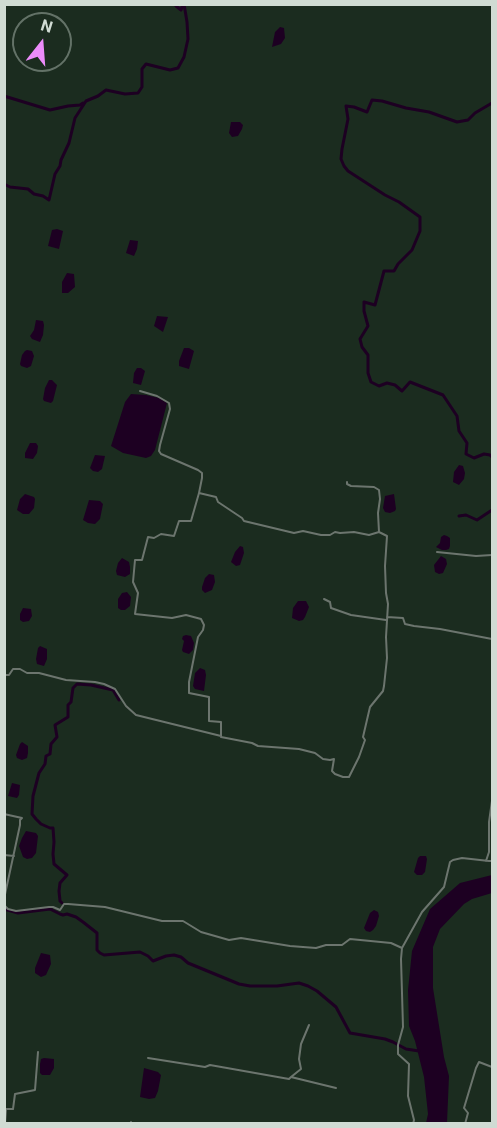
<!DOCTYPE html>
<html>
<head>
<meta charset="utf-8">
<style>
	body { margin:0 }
	#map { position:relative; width:497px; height:1128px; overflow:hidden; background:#1b2c1f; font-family:Roboto,sans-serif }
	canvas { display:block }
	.frame { position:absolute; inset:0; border:6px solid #d0dbd3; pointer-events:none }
	.north { position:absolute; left:12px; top:12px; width:60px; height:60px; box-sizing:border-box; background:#1b2c1f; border:2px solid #637267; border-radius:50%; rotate:17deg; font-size:16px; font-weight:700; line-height:24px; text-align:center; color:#d0dbd3 }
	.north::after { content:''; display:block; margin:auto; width:21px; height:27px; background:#ec8cfa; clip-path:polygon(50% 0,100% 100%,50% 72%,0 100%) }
</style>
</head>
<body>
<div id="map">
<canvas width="497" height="1128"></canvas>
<div class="frame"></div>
<div class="north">N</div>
</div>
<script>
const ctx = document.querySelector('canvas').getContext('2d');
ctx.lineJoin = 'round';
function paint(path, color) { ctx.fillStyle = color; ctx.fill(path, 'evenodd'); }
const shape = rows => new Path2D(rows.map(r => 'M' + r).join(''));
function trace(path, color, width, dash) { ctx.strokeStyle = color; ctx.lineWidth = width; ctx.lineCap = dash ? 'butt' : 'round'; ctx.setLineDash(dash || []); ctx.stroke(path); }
paint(shape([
	[280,27,284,28,285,38,281,44,272,47,275,32],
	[231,122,240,122,243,125,242,129,238,136,232,137,229,133],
	[57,229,63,231,59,249,48,246,52,230],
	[130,240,138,241,137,249,134,256,126,253],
	[67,273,74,274,75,287,68,293,62,293,62,282],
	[157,316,168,317,163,332,154,326],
	[36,320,43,321,44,325,43,335,40,342,32,339,30,336,34,330],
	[184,348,189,348,194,351,189,369,179,366,179,361],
	[27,350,32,351,34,356,31,366,27,368,21,366,20,364,22,355,25,351],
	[137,368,141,368,145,371,141,385,133,383,134,373],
	[49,380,52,380,57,385,53,401,51,403,44,401,43,399,45,388],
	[131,394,146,395,159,398,167,403,155,450,151,456,146,458,123,453,111,446,125,402],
	[30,443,36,443,38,446,37,453,33,459,25,458,25,453],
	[95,455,105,456,102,469,98,472,93,471,90,468],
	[459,465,463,466,465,473,464,479,459,485,453,482,454,472],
	[25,494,34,497,35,499,34,508,29,514,23,514,17,510,20,499],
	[394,494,396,509,395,511,390,513,385,512,383,508,385,496],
	[89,500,100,501,103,504,100,519,95,524,88,523,83,520],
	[444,535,447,536,450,538,450,546,449,549,446,550,442,550,436,547,440,543,441,537],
	[240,546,243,547,244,553,240,565,236,566,231,562,235,552],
	[441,556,446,559,447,564,443,573,439,574,435,572,434,565],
	[122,558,129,562,130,567,130,574,125,577,117,575,116,571,118,563],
	[209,574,214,575,215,582,212,590,205,593,202,590,202,587,205,578],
	[127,592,131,597,130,606,125,610,121,610,118,608,118,599,122,593],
	[298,601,306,601,309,607,305,617,303,620,299,621,292,618,293,608],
	[23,608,31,609,32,616,29,621,23,622,20,620,20,614],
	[186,635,191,636,194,643,193,650,189,654,183,652,182,650,184,641,182,639,183,636],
	[40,646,47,649,47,659,44,666,37,664,36,659,38,648],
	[200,668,205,670,206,675,204,691,195,689,193,686,195,673],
	[22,742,28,746,28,753,27,758,22,760,17,758,16,755,20,744],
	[12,783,20,785,19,795,17,798,8,796],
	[26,831,36,833,38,836,36,853,32,858,27,859,23,857,19,846,22,838],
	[420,856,426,856,427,859,425,872,422,875,417,875,414,872,418,858],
	[492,875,492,893,472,899,464,904,440,929,433,947,433,988,444,1057,449,1076,447,1123,426,1123,428,1114,424,1077,415,1041,409,1026,408,990,412,951,430,909,460,883],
	[374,910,378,912,379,916,376,926,373,930,370,932,366,931,364,928,370,913],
	[41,953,50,955,51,964,46,975,41,977,35,973,35,968],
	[44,1058,54,1059,54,1068,50,1075,42,1075,40,1073,40,1064,41,1059],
	[144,1068,158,1072,161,1075,158,1091,155,1098,149,1099,140,1097]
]), '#1d0022');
trace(shape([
	[175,4,176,6,181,10,183,4],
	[4,96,50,110,68,106,80,105,83,103],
	[492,103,475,113,468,120,457,122,429,112,406,108,382,101,372,100,367,112,354,107,346,106,348,119,342,149,341,159,344,166,348,171,385,195,399,202,420,217,420,231,412,250,398,264,394,271,384,271,375,305,364,302,364,311,368,326,360,339,362,347,368,355,368,373,371,382,379,386,387,383,395,385,402,391,410,382,443,395,457,416,459,431,467,443,466,454,474,458,484,454,490,455,492,457],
	[4,184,10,187,28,189,34,194,43,196,49,200,55,174,60,166,61,160,69,143,75,118,86,101,98,96,106,90,125,94,138,93,142,87,142,69,146,64,170,70,178,68,184,57,188,39,187,22,184,4],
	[459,516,466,515,477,520,492,510],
	[62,903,60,901,59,891,60,883,67,875,54,864,53,854,54,842,53,828,50,828,41,824,36,819,32,814,33,796,39,773,45,764,46,756,50,754,51,744,57,737,55,725,68,717,68,705,71,702,73,688,77,684,91,685,113,690,119,700],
	[4,909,18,913,50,909,60,914,63,915,67,914,76,917,83,922,97,933,97,950,100,953,104,955,140,952,148,956,153,961,166,956,174,955,181,957,188,963,239,984,250,986,277,986,299,983,308,986,317,991,336,1007,350,1033,385,1039,393,1042,406,1049,419,1051]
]), '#1d0022', 3);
trace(shape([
	[140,391,157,396,169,403,170,409,160,445,159,451,161,454,198,470,202,473,202,478,199,493,216,497,218,502,242,518,244,521,294,533,303,531,321,535,330,535,335,532,340,533,354,532,369,535,379,532,378,513,380,499,379,490,374,487,351,486,347,484,347,482],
	[199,493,191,521,179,521,174,536,161,534,154,538,148,537,142,560,135,560,133,582,138,593,135,614,172,618,186,615,201,619,204,625,203,630,198,637,189,682,189,693,209,697,209,721,221,722,221,737,252,743,258,746,299,749,315,753,323,759,330,760,334,759,332,771,335,774,343,777,349,777,359,757,365,740,363,737,370,707,383,691,384,686,387,658,386,637,388,604,386,593,385,566,387,536,379,532],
	[437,552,476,556,492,555],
	[324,599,330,602,331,608,351,615,386,620],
	[387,617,403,618,405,624,414,626,440,629,492,639],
	[4,675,9,675,13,669,20,669,27,673,39,673,66,680,95,682,104,684,115,689,126,706,136,715,221,736],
	[4,814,22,818,20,820,20,825,4,899],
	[4,855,14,856],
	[486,861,489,852,489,822,492,801],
	[4,905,8,909,16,911,49,907,53,907,60,910,64,904,68,904,105,907,162,921,183,921,201,932,229,940,241,938,290,946,316,948,326,945,342,945,350,939,391,943,402,948],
	[148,1058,205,1067,210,1065,289,1079,291,1077,336,1088],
	[291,1077,301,1069,299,1059,301,1044,309,1025],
	[5,1124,6,1109,13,1109,15,1094,35,1090,38,1052],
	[131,1124,131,1122],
	[413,1124,414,1120,408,1096,409,1064,398,1054,398,1045,403,1027,401,959,402,948,422,912,444,887,450,862,453,860,462,858,489,861,492,861],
	[465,1124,468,1113,464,1108,476,1068,479,1062,492,1067]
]), '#6c756e', 2);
</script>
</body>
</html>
